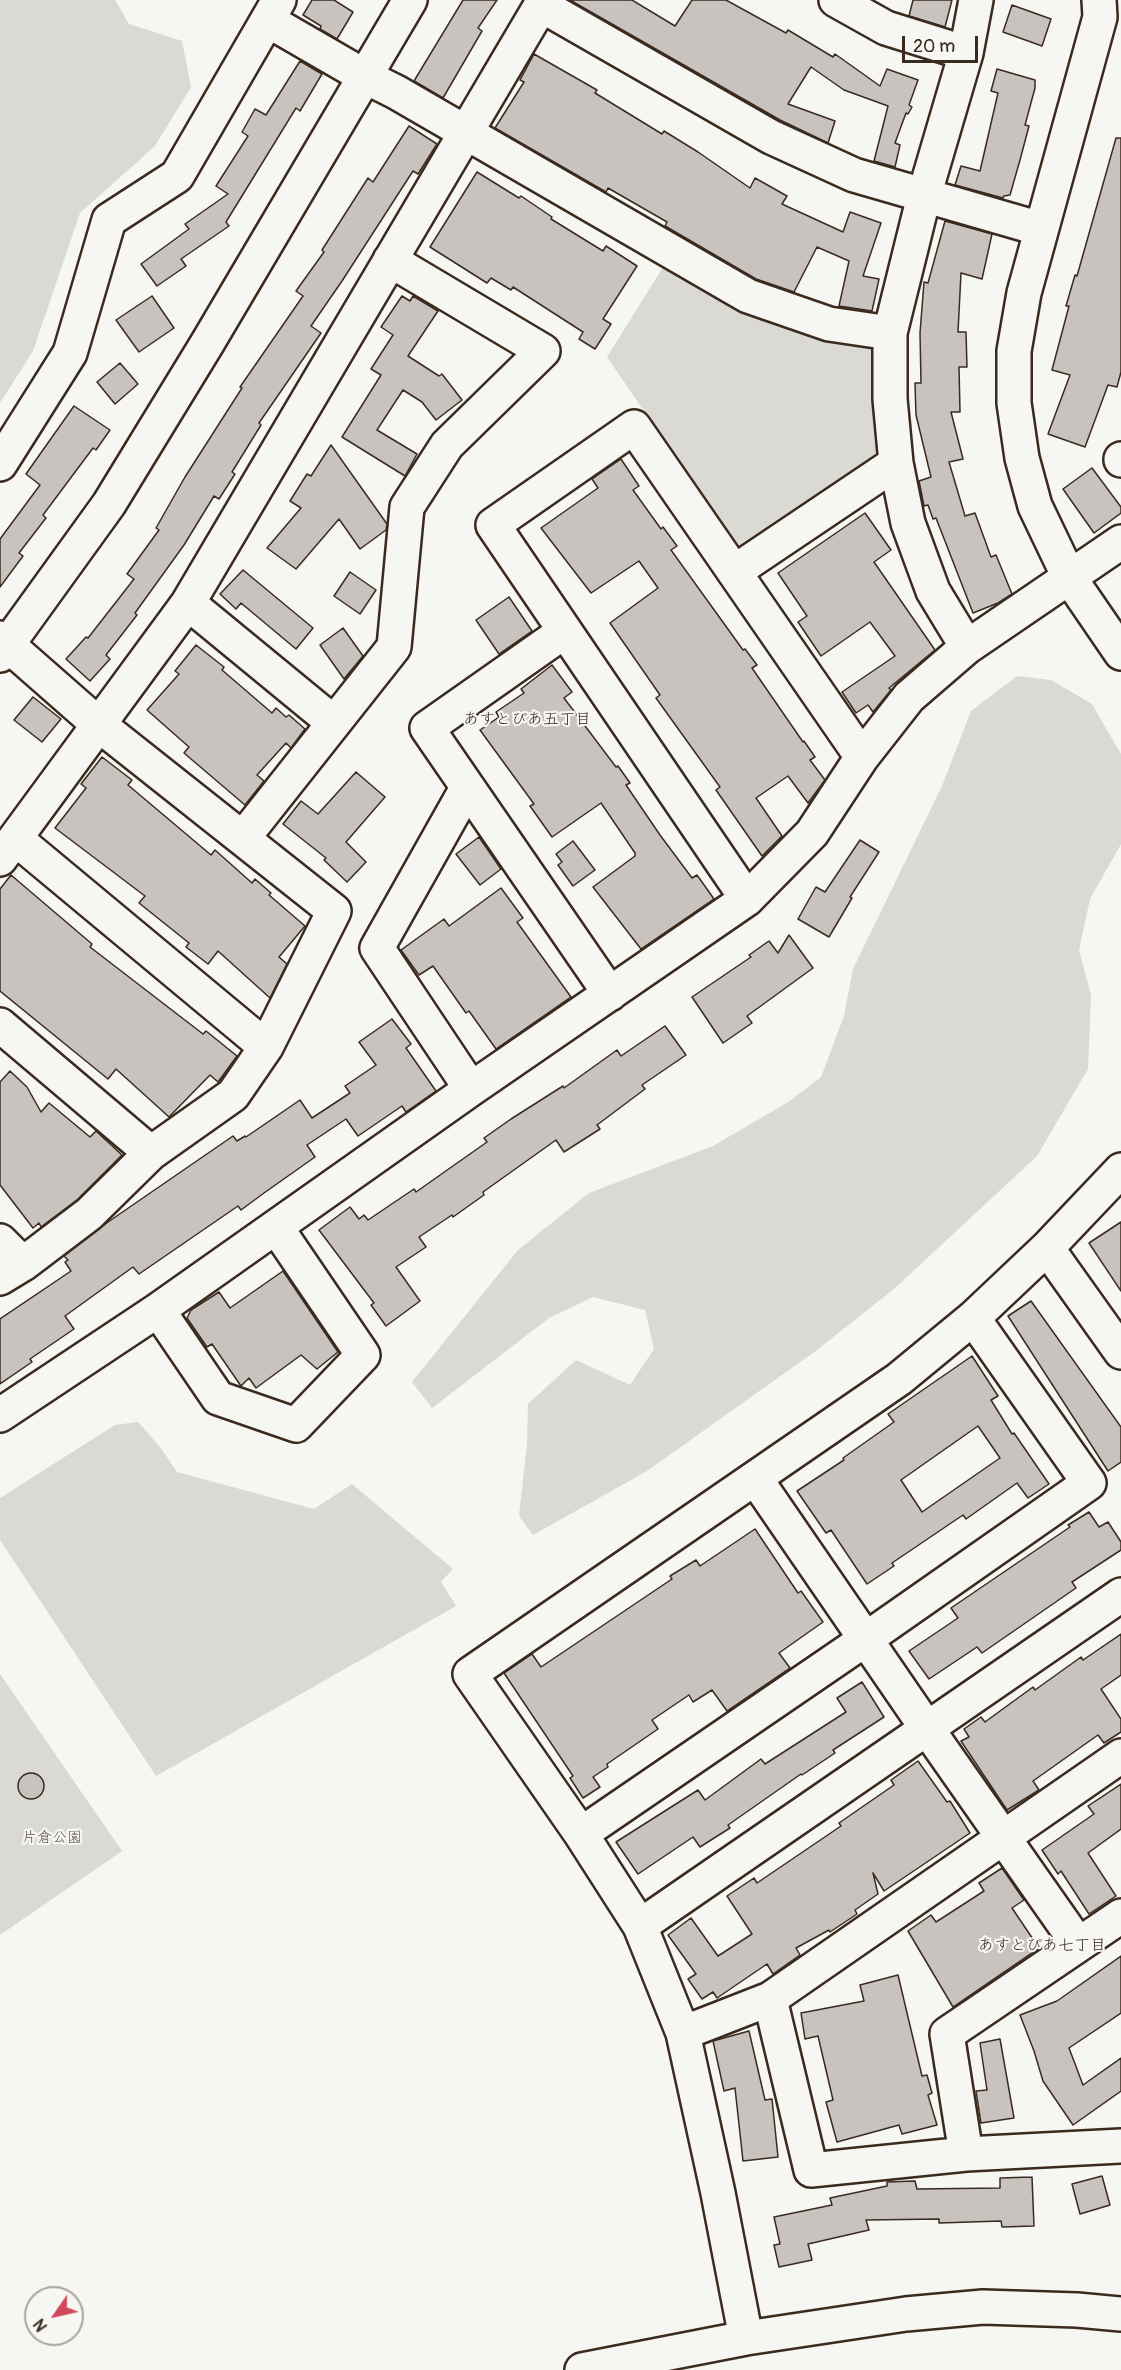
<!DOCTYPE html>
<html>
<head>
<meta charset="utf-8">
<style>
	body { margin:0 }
	#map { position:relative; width:1121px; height:2370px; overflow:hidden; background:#f6f6f2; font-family:Pangolin,sans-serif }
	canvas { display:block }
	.north { position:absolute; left:24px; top:2286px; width:60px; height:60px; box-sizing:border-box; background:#f6f6f2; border:2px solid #aba49d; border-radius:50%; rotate:236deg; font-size:16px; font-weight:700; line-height:24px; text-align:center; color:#3b2a1e }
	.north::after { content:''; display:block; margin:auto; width:21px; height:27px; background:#d1495b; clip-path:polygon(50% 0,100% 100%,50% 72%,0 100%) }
	.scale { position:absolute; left:902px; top:36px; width:76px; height:27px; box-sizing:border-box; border:3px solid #3b2a1e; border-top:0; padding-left:8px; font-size:18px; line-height:21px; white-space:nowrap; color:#3b2a1e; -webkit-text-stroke:4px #f6f6f2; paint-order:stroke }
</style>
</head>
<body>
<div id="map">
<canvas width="1121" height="2370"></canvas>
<div class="north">N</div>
<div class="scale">20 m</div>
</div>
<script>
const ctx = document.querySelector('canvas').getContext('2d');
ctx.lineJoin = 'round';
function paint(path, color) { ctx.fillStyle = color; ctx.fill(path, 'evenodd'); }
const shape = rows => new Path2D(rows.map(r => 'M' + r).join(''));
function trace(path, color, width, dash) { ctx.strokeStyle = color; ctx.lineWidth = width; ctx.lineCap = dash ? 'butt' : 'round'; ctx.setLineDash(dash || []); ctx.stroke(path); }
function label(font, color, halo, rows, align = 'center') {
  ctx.font = font + ' Pangolin,"Klee One",sans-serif'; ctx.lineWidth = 4.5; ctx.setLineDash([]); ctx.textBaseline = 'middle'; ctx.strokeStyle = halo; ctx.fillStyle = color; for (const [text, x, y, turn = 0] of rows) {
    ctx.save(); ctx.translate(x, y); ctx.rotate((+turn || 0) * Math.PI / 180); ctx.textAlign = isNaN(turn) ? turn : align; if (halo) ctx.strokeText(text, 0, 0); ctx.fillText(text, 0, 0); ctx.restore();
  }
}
paint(shape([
	[0,0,115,0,129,24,182,41,191,87,155,146,80,213,33,351,0,403],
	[665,264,876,344,884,454,741,553,607,357],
	[1017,676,1051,680,1092,704,1121,754,1121,844,1090,899,1079,950,1091,995,1088,1069,1037,1156,895,1288,817,1350,647,1471,533,1535,519,1516,527,1444,528,1404,576,1360,630,1385,654,1349,645,1310,593,1297,549,1318,432,1408,412,1382,518,1250,589,1193,713,1146,790,1101,821,1077,844,1016,853,969,942,786,971,711],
	[138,1422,160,1447,177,1472,314,1509,352,1484,453,1569,441,1582,456,1606,156,1776,0,1540,0,1498,115,1425],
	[0,1674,122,1851,0,1935]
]), '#dad9d3');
const building = shape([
	[312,0,334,0,353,12,337,39,320,29,321,26,303,15,312,0],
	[463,0,497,0,478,28,482,31,443,98,414,81,463,0],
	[570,0,632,0,675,26,692,0,726,0,786,33,788,30,833,57,835,54,880,86,887,69,918,80,909,105,912,107,908,114,906,113,895,143,900,145,895,167,874,161,888,106,844,90,811,67,788,104,835,121,828,143,780,120,570,0],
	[913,0,952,0,945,27,909,16,913,0],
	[1012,5,1051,19,1042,46,1003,32,1012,5],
	[534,54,597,90,595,93,662,134,664,131,698,152,750,188,755,178,787,196,782,204,843,232,850,212,881,223,863,276,879,279,872,311,839,306,849,261,817,247,794,292,756,279,665,226,667,222,608,188,606,192,495,128,524,82,520,80,534,54],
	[300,61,322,74,300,111,296,108,226,222,229,226,181,259,186,266,157,286,141,264,189,229,185,224,228,194,216,186,248,136,242,132,255,109,266,115,300,61],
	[997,69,1035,80,1035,88,1025,125,1029,126,1020,160,1010,195,1004,196,1003,198,955,185,961,166,980,171,998,93,991,91,997,69],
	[409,126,437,144,418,174,413,171,342,281,311,326,321,333,259,423,261,425,232,472,235,474,219,499,214,496,184,545,135,613,137,615,106,655,110,659,90,681,66,659,86,637,88,638,134,579,127,574,159,530,156,528,185,477,242,388,240,387,303,296,296,291,324,252,322,250,368,178,373,182,409,126],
	[1116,138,1121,138,1121,372,1117,387,1108,385,1085,447,1048,434,1070,375,1052,370,1069,306,1066,306,1075,275,1077,276,1116,138],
	[477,172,519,198,521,196,552,217,551,219,603,251,606,246,637,266,603,319,611,324,595,349,579,339,583,332,513,287,511,290,491,278,487,283,430,247,477,172],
	[945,221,992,234,982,279,961,273,958,332,966,332,967,367,959,367,960,412,951,412,963,459,949,462,965,516,975,513,991,557,996,555,1012,594,998,603,973,613,936,518,933,519,928,505,924,506,919,481,931,477,916,415,915,383,921,383,920,333,924,282,928,283,945,221],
	[152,296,174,328,139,352,116,320,152,296],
	[402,296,410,301,413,296,438,311,408,356,439,376,442,374,462,400,436,420,422,402,403,390,377,430,417,454,405,476,342,437,381,375,371,369,393,335,381,327,402,296],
	[120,363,138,384,115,404,97,382,120,363],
	[74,406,110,430,96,450,93,448,43,515,46,518,19,553,23,556,0,587,0,539,40,485,26,474,74,406],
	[331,445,387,524,386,530,360,549,339,519,296,569,267,548,301,508,290,501,307,474,311,476,331,445],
	[621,459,639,486,633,490,661,529,663,527,677,546,671,550,743,650,745,649,757,665,752,668,803,742,804,741,815,757,810,760,825,780,808,803,788,776,756,798,782,836,762,856,716,790,720,787,656,698,660,695,610,623,658,588,639,561,591,593,541,528,598,488,592,479,621,459],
	[1092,468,1121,507,1121,513,1094,533,1063,489,1092,468],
	[865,513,891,550,874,562,935,650,889,688,891,690,873,712,868,705,856,713,842,692,895,656,870,622,821,656,798,622,807,616,778,573,865,513],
	[243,570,313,628,296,649,241,603,236,609,220,594,243,570],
	[350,572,376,590,360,614,334,596,350,572],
	[509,597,532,631,499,654,476,620,509,597],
	[343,628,363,656,344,679,320,645,343,628],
	[196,645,224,667,222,670,272,713,276,708,286,717,289,715,305,729,291,748,286,743,257,775,264,781,245,805,184,753,189,747,147,710,179,674,175,671,196,645],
	[552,665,572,692,564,698,616,767,618,766,630,783,626,785,660,835,692,878,697,875,714,899,641,949,593,887,635,856,635,853,601,803,552,837,530,806,534,804,480,730,499,717,496,712,524,693,521,689,552,665],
	[33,697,61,719,42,742,14,720,33,697],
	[102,757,132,780,128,785,211,855,215,850,252,883,255,879,271,893,269,895,305,926,279,957,287,964,270,998,218,951,208,964,186,947,189,943,139,903,145,896,55,828,86,788,81,784,102,757],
	[356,772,385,797,346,842,366,862,347,882,324,860,326,858,283,824,301,801,318,814,356,772],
	[479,837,501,869,480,885,456,854,479,837],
	[860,840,879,852,850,897,852,898,829,937,798,919,816,887,825,892,860,840],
	[573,841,595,870,573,886,558,865,562,862,556,854,573,841],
	[11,875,92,944,90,947,203,1034,206,1031,237,1056,218,1082,210,1075,169,1117,116,1069,108,1079,0,991,0,889,11,875],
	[501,888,523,918,517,922,571,997,496,1049,469,1011,466,1013,433,966,419,975,401,950,444,919,449,926,501,888],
	[789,935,813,968,747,1016,752,1023,723,1043,692,997,751,957,749,955,769,941,778,953,789,935],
	[392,1019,411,1044,406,1048,436,1091,406,1112,402,1106,358,1136,346,1119,307,1145,315,1157,264,1193,241,1210,238,1206,139,1274,133,1267,65,1316,74,1329,30,1359,32,1362,0,1384,0,1319,71,1271,65,1262,68,1260,64,1256,108,1222,233,1136,237,1141,245,1136,246,1137,300,1100,312,1118,350,1093,345,1086,376,1065,359,1042,392,1019],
	[665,1026,686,1055,642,1085,645,1089,597,1125,600,1129,564,1152,556,1140,483,1192,484,1195,453,1217,452,1215,419,1237,426,1247,396,1267,420,1301,386,1326,371,1305,374,1303,319,1230,350,1207,359,1219,364,1215,368,1220,414,1189,416,1192,487,1142,484,1138,511,1119,563,1086,564,1088,617,1050,621,1056,665,1026],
	[10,1071,27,1087,41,1112,49,1103,90,1137,96,1131,122,1155,77,1200,41,1227,39,1223,33,1228,0,1185,0,1082,10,1071],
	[1121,1222,1121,1291,1089,1243,1121,1222],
	[283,1271,338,1352,317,1369,301,1355,256,1388,249,1378,241,1386,212,1344,207,1347,187,1318,191,1310,219,1292,230,1308,283,1271],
	[1031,1301,1121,1427,1121,1462,1108,1471,1008,1316,1031,1301],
	[972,1356,998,1396,991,1400,1012,1434,1014,1433,1049,1484,1028,1498,1017,1483,966,1519,963,1515,892,1563,894,1566,867,1584,831,1530,826,1533,797,1491,844,1460,843,1458,894,1422,888,1414,972,1356],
	[978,1426,1000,1458,922,1512,901,1480,978,1426],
	[1089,1512,1099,1527,1108,1522,1121,1542,1121,1550,1072,1582,1076,1588,982,1653,977,1647,929,1679,909,1651,958,1618,951,1608,1070,1527,1068,1525,1089,1512],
	[755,1529,798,1593,801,1591,823,1622,779,1653,790,1668,727,1711,712,1690,693,1702,689,1695,652,1720,658,1729,607,1764,608,1767,593,1777,600,1787,583,1798,570,1778,573,1776,504,1673,532,1654,541,1667,672,1579,670,1576,696,1560,700,1566,755,1529],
	[1121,1634,1121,1675,1101,1689,1121,1719,1121,1732,1104,1743,1098,1735,1033,1781,1039,1790,1007,1810,961,1741,969,1737,964,1729,981,1717,985,1722,1033,1687,1035,1690,1081,1657,1083,1660,1121,1634],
	[862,1682,884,1717,833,1750,835,1753,802,1775,801,1774,728,1825,730,1828,700,1847,693,1837,638,1874,616,1842,698,1790,705,1800,761,1759,765,1764,846,1712,837,1698,862,1682],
	[918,1761,947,1802,950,1801,970,1833,884,1891,873,1873,878,1894,855,1910,857,1914,830,1932,829,1930,796,1948,800,1955,773,1974,767,1964,717,1998,713,1992,702,1999,688,1979,696,1974,668,1935,691,1918,718,1956,752,1934,727,1896,754,1878,757,1883,841,1826,839,1823,894,1785,891,1780,918,1761],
	'18 1786a13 13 0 1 1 26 0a13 13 0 1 1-26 0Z',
	[1121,1784,1121,1829,1088,1853,1116,1896,1089,1914,1061,1871,1058,1874,1042,1850,1094,1814,1088,1806,1121,1784],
	[1002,1868,1024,1900,1012,1908,1039,1948,953,2007,908,1931,931,1915,936,1922,984,1891,979,1883,1002,1868],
	[1121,1956,1121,2013,1069,2048,1083,2085,1121,2058,1121,2091,1073,2125,1043,2081,1034,2051,1020,2015,1057,2001,1121,1956],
	[898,1975,922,2076,927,2075,932,2093,928,2095,937,2125,902,2134,899,2125,837,2142,826,2102,833,2100,818,2036,805,2039,801,2013,864,2001,860,1985,898,1975],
	[749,2031,765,2100,772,2099,778,2157,743,2161,735,2088,724,2091,713,2041,749,2031],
	[1000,2039,1014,2118,981,2123,976,2091,987,2090,980,2043,1000,2039],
	[1102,2176,1110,2205,1080,2214,1072,2184,1102,2176],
	[1032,2177,1034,2226,1002,2227,1001,2221,939,2223,939,2219,866,2220,869,2230,808,2244,812,2260,779,2267,774,2245,780,2244,774,2217,832,2205,830,2198,887,2186,887,2182,915,2181,917,2189,1000,2188,1000,2178,1032,2177]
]);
paint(building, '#c8c3be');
trace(building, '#3b2a1e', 1.5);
const minor = shape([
	[836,0,886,28,966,53],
	[1099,0,1100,17,1024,293,1014,351,1014,403,1022,458,1035,506,1069,577,1121,653],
	[541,5,771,137,854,175,1041,229],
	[269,21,364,76,396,92,748,296,829,324,890,333],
	[1121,459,1121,460],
	[0,464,70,353,109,220,177,176,279,0],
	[734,572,896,463],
	[188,603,334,723],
	[565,631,427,728,610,994],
	[0,638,98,724,334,911,266,1047,233,1095,151,1153,89,1214,23,1264,0,1278],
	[967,647,933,591,908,523,896,463,890,399,890,333,924,196,966,53,976,0],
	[0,655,109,504,208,342,410,0],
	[467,788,377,948,471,1089],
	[243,838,394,647,407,507,447,445,543,351,390,260],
	[16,839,266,1047],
	[0,859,188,603,544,0],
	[747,899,493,525,634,427,862,757],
	[0,1025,151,1153],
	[0,1241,23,1264],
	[1047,1248,1121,1352],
	[158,1310,218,1398,296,1425,363,1355,276,1227],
	[0,1415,158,1310,471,1089,747,899,812,833,862,757,909,697,967,647,1121,542],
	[755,1478,928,1730,1078,1944],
	[581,1834,866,1639,1089,1483,973,1318],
	[640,1926,1121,1595],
	[770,1999,811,2170,966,2154,1121,2146],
	[683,2033,770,1999,1121,1756],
	[966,2154,947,2034,1121,1916],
	[746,2338,718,2193,683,2033,640,1926,581,1834,470,1674,899,1379,973,1318,1047,1248,1121,1170],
	[582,2370,746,2338,906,2314,983,2307,1077,2310,1121,2314]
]);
trace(minor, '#3b2a1e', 38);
trace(minor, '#f6f6f2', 33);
label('15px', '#63564b', '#f6f6f2', [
	["片倉公園",52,1838]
]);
label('16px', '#3b2a1e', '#f6f6f2', [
	["あすとぴあ五丁目",527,720],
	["あすとぴあ七丁目",1042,1946]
]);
</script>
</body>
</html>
